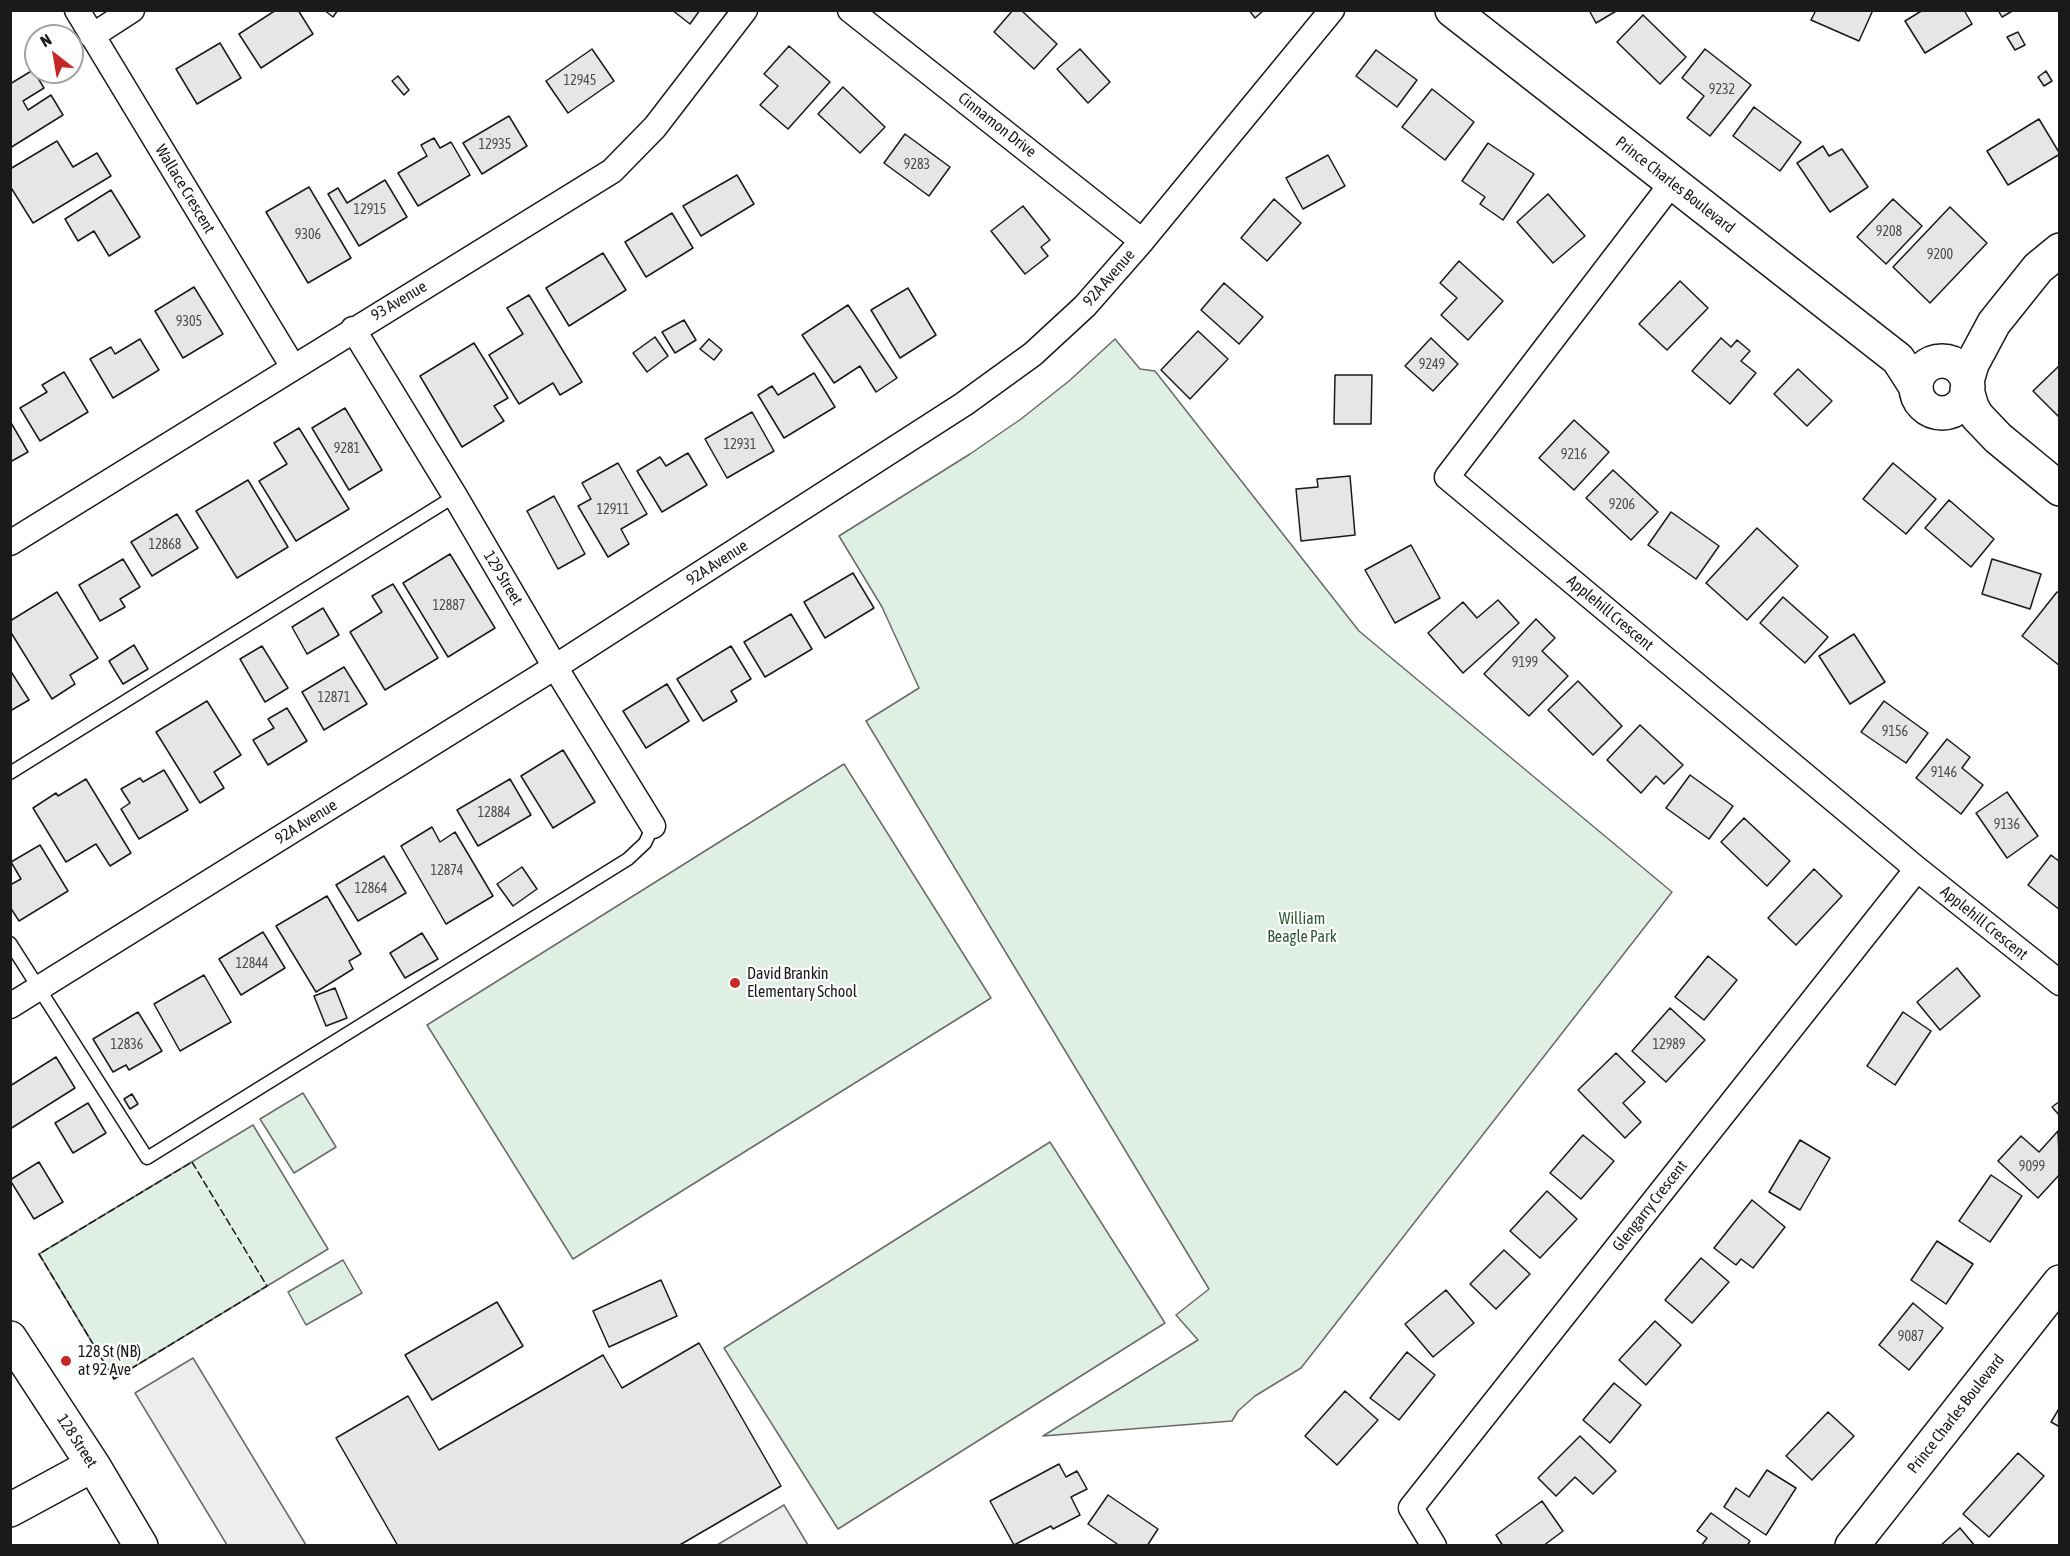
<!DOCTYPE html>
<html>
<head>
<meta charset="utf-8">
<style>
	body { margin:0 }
	#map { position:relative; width:2070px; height:1556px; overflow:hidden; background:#fff; font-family:"Asap Condensed",sans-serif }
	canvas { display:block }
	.frame { position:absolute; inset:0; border:12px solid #1a1a1a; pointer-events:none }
	.north { position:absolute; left:24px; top:24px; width:60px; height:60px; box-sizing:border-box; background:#fff; border:2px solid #a3a3a3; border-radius:50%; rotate:329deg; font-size:16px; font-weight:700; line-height:24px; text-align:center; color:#1a1a1a }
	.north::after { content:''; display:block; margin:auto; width:21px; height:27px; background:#c62828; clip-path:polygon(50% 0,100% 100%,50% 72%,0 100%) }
</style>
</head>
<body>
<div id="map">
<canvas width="2070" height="1556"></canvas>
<div class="frame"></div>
<div class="north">N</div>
</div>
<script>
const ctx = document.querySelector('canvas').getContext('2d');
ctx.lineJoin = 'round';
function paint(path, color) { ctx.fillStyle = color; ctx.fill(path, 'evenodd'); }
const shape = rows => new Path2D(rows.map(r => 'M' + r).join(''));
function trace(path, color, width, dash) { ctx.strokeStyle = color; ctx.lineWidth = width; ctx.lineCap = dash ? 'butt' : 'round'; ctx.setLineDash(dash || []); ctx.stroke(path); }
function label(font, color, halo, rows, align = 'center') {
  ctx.font = font + ' "Asap Condensed",sans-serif'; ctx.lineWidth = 4.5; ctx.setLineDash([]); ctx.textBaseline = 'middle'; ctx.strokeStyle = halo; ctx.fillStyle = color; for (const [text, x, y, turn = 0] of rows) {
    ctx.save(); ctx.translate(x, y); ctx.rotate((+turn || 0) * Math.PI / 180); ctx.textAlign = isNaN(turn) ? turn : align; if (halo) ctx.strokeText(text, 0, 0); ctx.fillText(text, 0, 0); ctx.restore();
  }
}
const green = shape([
	[1115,339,1140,369,1155,371,1359,631,1672,892,1301,1368,1255,1396,1238,1411,1232,1421,1043,1436,1198,1340,1176,1315,1209,1289,866,721,919,688,882,607,839,536,970,454,1021,419,1069,381,1115,339],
	[844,764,991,998,573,1259,427,1025,844,764],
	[303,1093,336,1147,294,1173,260,1119,303,1093],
	[253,1125,328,1249,114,1379,39,1254,253,1125],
	[1050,1142,1165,1323,838,1529,724,1348,1050,1142],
	[343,1260,362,1293,306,1325,288,1292,343,1260]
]);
paint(green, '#e0efe3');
trace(green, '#6a6a6a', 1.5);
const parking = shape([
	[193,1358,306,1545,227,1545,135,1393,193,1358],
	[784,1505,808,1545,717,1545,784,1505]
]);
paint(parking, '#ededed');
trace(parking, '#6a6a6a', 1.5);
const building = shape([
	[276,10,298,10,313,34,261,68,239,34,276,10],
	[324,10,338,10,333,17,324,10],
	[672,10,700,10,690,24,672,10],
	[1013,10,1021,10,1057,44,1034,69,994,32,1013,10],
	[1249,10,1264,10,1255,18,1249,10],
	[1589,10,1618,10,1596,23,1589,10],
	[1816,10,1873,10,1859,41,1811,20,1816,10],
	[1923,10,1964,10,1972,24,1925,53,1905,21,1923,10],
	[1998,10,2014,10,2002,17,1998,10],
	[1643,15,1686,57,1660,84,1617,42,1643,15],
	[2018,32,2025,45,2015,50,2007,37,2018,32],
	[220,43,241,78,197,104,176,69,220,43],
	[789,46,830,82,788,129,760,105,778,86,764,74,789,46],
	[592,49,614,81,568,113,546,81,592,49],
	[1080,49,1110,82,1088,103,1057,69,1080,49],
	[1705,49,1751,85,1710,136,1687,118,1704,96,1682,78,1705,49],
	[1376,50,1417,80,1397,107,1356,76,1376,50],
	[33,70,44,88,23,101,28,110,51,95,63,115,10,148,10,84,33,70],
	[2046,71,2052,81,2044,86,2038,77,2046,71],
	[398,76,409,90,404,95,392,81,398,76],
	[843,87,885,127,860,153,818,114,843,87],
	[1432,89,1474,122,1445,160,1402,127,1432,89],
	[1754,107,1801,142,1780,171,1733,136,1754,107],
	[509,116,527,146,482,174,463,143,509,116],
	[2039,119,2060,154,2008,185,1987,151,2039,119],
	[905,134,950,167,929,196,884,163,905,134],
	[434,138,440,148,451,142,470,175,418,206,398,173,427,156,421,145,434,138],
	[57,141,73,167,97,153,111,176,33,223,10,186,10,169,57,141],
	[1488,143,1534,174,1503,220,1480,204,1485,197,1462,181,1488,143],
	[1823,146,1829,156,1842,149,1868,187,1830,212,1797,163,1823,146],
	[1328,155,1345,186,1303,209,1286,178,1328,155],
	[737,175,754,204,701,236,683,206,737,175],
	[385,180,407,217,359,246,328,194,338,188,347,203,385,180],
	[309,187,351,258,308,283,266,212,309,187],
	[111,190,140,237,109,256,94,231,78,241,65,219,111,190],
	[1548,194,1585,236,1553,263,1517,222,1548,194],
	[1274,199,1301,223,1267,261,1241,238,1274,199],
	[1893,199,1922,226,1886,264,1857,237,1893,199],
	[1023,206,1050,240,1041,247,1048,256,1025,274,991,231,1023,206],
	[1950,207,1987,243,1930,303,1893,267,1950,207],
	[672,213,693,248,646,277,625,242,672,213],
	[603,253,626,290,569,326,546,288,603,253],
	[1459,261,1503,301,1468,340,1441,315,1457,298,1440,283,1459,261],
	[1680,281,1708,308,1667,350,1639,324,1680,281],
	[1224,283,1263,317,1239,344,1201,310,1224,283],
	[194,287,223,334,183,358,155,311,194,287],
	[908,288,936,335,900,358,871,310,908,288],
	[529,295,582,382,560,395,553,383,519,404,489,355,523,334,507,308,529,295],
	[848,305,897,378,876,392,860,366,834,383,802,335,848,305],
	[684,320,696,340,675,353,662,332,684,320],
	[1198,331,1228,359,1190,399,1161,370,1198,331],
	[655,337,668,356,647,372,633,353,655,337],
	[1431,338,1458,364,1433,391,1405,366,1431,338],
	[1721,338,1731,347,1737,340,1750,351,1741,361,1756,373,1730,404,1692,371,1721,338],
	[140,339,159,370,113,398,90,359,111,347,115,354,140,339],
	[709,339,722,350,714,360,700,349,709,339],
	[474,343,508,398,494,406,504,421,462,447,420,376,474,343],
	[2060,365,2060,417,2059,417,2033,391,2060,365],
	[1798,369,1832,401,1807,426,1774,394,1798,369],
	[64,372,88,412,40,441,20,408,47,392,42,385,64,372],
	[814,373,835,407,784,438,758,395,772,386,778,395,814,373],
	[1335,375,1372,375,1371,424,1334,424,1335,375],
	[345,408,382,470,349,490,312,428,345,408],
	[752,412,774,451,727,478,705,439,752,412],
	[1574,420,1609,452,1574,490,1539,458,1574,420],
	[10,421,28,452,10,462,10,421],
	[299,428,349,509,296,541,259,481,287,464,274,443,299,428],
	[688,453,707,485,662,512,637,471,660,457,666,466,688,453],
	[618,463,647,514,621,529,629,544,608,557,578,506,591,499,582,483,618,463],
	[1893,463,1936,499,1906,534,1863,499,1893,463],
	[1613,470,1658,512,1631,540,1586,498,1613,470],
	[1350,476,1355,535,1301,541,1296,489,1318,487,1317,479,1350,476],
	[248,480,288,547,237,578,196,511,248,480],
	[554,496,585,554,558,569,527,511,554,496],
	[1949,500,1994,539,1971,567,1925,528,1949,500],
	[1671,512,1719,546,1696,579,1648,545,1671,512],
	[177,514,198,548,152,576,131,542,177,514],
	[1757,528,1798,566,1747,620,1706,583,1757,528],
	[1411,545,1440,598,1395,623,1365,570,1411,545],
	[450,554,495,628,448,657,403,583,450,554],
	[123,559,140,587,120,599,125,607,100,621,79,585,123,559],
	[1992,559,2041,574,2030,609,1982,594,1992,559],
	[853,573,874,608,825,638,804,602,853,573],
	[393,584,438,658,385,690,350,632,382,612,372,596,393,584],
	[57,592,98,658,70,675,75,684,52,699,10,631,10,621,57,592],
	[2057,592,2060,593,2060,666,2022,636,2057,592],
	[1783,597,1828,637,1805,663,1760,623,1783,597],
	[1498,600,1519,623,1463,673,1428,633,1463,602,1477,618,1498,600],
	[323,608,339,635,307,654,292,627,323,608],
	[791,614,812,649,765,677,744,642,791,614],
	[1536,619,1555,638,1542,651,1568,676,1529,716,1484,674,1536,619],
	[1854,634,1885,682,1850,704,1819,656,1854,634],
	[134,645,148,669,123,684,109,661,134,645],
	[262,646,288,688,265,702,240,659,262,646],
	[731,646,751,679,731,691,737,701,703,721,677,679,731,646],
	[344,667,367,704,324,730,302,692,344,667],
	[10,670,29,700,10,711,10,670],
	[1578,681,1622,726,1593,755,1548,710,1578,681],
	[667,684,689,721,646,748,623,711,667,684],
	[207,701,241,755,214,772,224,788,200,803,156,732,207,701],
	[1884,701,1928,733,1906,763,1861,732,1884,701],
	[287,708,307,741,268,765,253,740,274,728,268,719,287,708],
	[1640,725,1683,765,1664,784,1656,776,1641,793,1607,760,1640,725],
	[1947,739,1970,757,1962,768,1983,785,1961,814,1916,778,1947,739],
	[563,750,595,802,553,828,521,776,563,750],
	[164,770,188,810,139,839,121,809,130,803,121,789,140,778,143,782,164,770],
	[1690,775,1733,806,1709,839,1666,808,1690,775],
	[86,779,131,853,110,866,96,844,66,862,33,808,56,793,58,796,86,779],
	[510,779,531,815,478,846,457,810,510,779],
	[2007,792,2038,836,2007,858,1976,813,2007,792],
	[1744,818,1790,861,1767,886,1721,842,1744,818],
	[432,827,440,842,455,832,493,896,446,924,401,846,432,827],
	[40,845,68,891,19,921,10,907,10,885,21,879,11,862,40,845],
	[2051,855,2060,862,2060,910,2028,885,2051,855],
	[384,856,406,893,358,921,336,885,384,856],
	[522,867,537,889,513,906,497,884,522,867],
	[1814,869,1842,896,1796,945,1768,918,1814,869],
	[327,896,361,954,349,961,353,969,316,992,276,926,327,896],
	[263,932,285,968,241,995,219,959,263,932],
	[422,933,438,959,405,978,390,953,422,933],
	[1708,956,1737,980,1704,1020,1675,997,1708,956],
	[1957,968,1980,996,1940,1030,1917,1002,1957,968],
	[204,975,231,1022,180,1051,154,1004,204,975],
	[335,988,347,1018,326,1026,314,996,335,988],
	[1670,1008,1705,1040,1666,1082,1632,1051,1670,1008],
	[138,1012,162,1051,129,1070,126,1065,113,1072,93,1039,138,1012],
	[1903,1012,1931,1031,1895,1085,1867,1066,1903,1012],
	[1616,1053,1645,1082,1623,1103,1641,1122,1625,1138,1578,1090,1616,1053],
	[56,1057,75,1088,10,1129,10,1086,56,1057],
	[132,1094,138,1104,130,1109,124,1099,132,1094],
	[2060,1101,2060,1116,2052,1107,2060,1101],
	[88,1103,106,1133,73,1153,55,1123,88,1103],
	[2058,1131,2060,1174,2038,1198,1998,1161,2021,1136,2039,1152,2058,1131],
	[1583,1135,1614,1161,1581,1199,1550,1173,1583,1135],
	[1800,1140,1830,1158,1800,1210,1769,1192,1800,1140],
	[39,1162,63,1202,34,1219,10,1180,39,1162],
	[1991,1175,2022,1196,1990,1242,1959,1221,1991,1175],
	[1547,1191,1577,1219,1540,1258,1510,1231,1547,1191],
	[1752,1200,1785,1227,1753,1268,1741,1259,1736,1265,1714,1248,1752,1200],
	[1937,1241,1973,1264,1946,1304,1911,1280,1937,1241],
	[1504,1250,1530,1274,1496,1309,1470,1284,1504,1250],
	[1701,1258,1729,1282,1692,1323,1665,1300,1701,1258],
	[661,1280,677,1316,609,1347,593,1311,661,1280],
	[1446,1290,1474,1323,1433,1357,1405,1324,1446,1290],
	[497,1302,523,1346,432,1400,405,1355,497,1302],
	[1913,1303,1943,1328,1909,1370,1879,1345,1913,1303],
	[1655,1321,1681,1345,1646,1385,1619,1360,1655,1321],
	[699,1343,781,1486,678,1546,398,1546,336,1438,408,1396,439,1450,603,1355,622,1388,699,1343],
	[1407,1352,1435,1375,1399,1420,1370,1398,1407,1352],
	[1614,1383,1641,1405,1610,1443,1583,1420,1614,1383],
	[1345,1391,1378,1420,1337,1465,1305,1436,1345,1391],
	[2060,1407,2060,1427,2051,1422,2060,1407],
	[1828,1412,1854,1436,1812,1480,1786,1456,1828,1412],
	[1580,1436,1616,1471,1593,1494,1575,1477,1556,1496,1538,1478,1580,1436],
	[2018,1453,2044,1476,1989,1537,1963,1514,2018,1453],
	[1059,1464,1066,1477,1077,1471,1087,1489,1071,1497,1080,1515,1053,1529,1051,1526,1014,1545,990,1501,1059,1464],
	[1767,1470,1796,1488,1766,1535,1724,1507,1736,1488,1749,1497,1767,1470],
	[1108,1495,1158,1529,1147,1546,1120,1546,1088,1524,1108,1495],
	[1542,1501,1563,1531,1543,1546,1503,1546,1496,1535,1542,1501],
	[1711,1513,1750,1541,1747,1546,1701,1546,1707,1538,1697,1531,1711,1513],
	[1960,1528,1975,1546,1940,1546,1960,1528]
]);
paint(building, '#e6e6e6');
trace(building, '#1a1a1a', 1.5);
const lane = shape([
	[10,773,455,496],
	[10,943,147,1158,628,859,645,843,653,826]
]);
const street = shape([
	[77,10,293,367],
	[850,10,1142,241],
	[92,36,132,10],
	[1672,183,1447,477,1917,869,2060,983],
	[353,329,455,496,555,667,653,826],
	[10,543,612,171,655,127,745,10],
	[10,1006,555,667,964,404,1033,354,1085,306,1142,241,1332,10],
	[1434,1546,1411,1508,1917,869]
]);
const secondary = shape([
	[1452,10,1898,359,1916,387],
	'1916 387a26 26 0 1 1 52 0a26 26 0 1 1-52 0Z',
	[1967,381,1972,364,1994,323,2038,268,2060,250],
	[1967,390,1972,407,1977,416,1998,438,2060,489],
	[10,1338,93,1465,141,1546],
	[10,1510,93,1465],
	[1852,1546,2060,1282]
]);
trace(lane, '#1a1a1a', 15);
trace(street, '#1a1a1a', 27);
trace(secondary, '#1a1a1a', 36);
trace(lane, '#fff', 12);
trace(street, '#fff', 24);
trace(secondary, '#fff', 33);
trace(shape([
	[192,1162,267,1286,114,1379,39,1254,192,1162]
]), '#1a1a1a', 1.5, [8, 3]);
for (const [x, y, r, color] of [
	[735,983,6,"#c62828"],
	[66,1361,6,"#c62828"]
]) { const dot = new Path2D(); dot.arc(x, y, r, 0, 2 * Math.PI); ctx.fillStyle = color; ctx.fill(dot); trace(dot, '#fff', 2); }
label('14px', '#4d4d4d', null, [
	["12945",580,81],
	["9232",1722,90],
	["12935",495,145],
	["9283",917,165],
	["12915",370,210],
	["9208",1889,232],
	["9306",308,235],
	["9200",1940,255],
	["9305",189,322],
	["9249",1432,365],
	["12931",740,445],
	["9281",347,449],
	["9216",1574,455],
	["9206",1622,505],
	["12911",613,510],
	["12868",165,545],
	["12887",449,606],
	["9199",1525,663],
	["12871",334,698],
	["9156",1895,732],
	["9146",1944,773],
	["12884",494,813],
	["9136",2007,825],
	["12874",447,871],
	["12864",371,889],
	["12844",252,964],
	["12836",127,1045],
	["12989",1669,1045],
	["9099",2032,1167],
	["9087",1911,1337]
]);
label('16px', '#1a1a1a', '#fff', [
	["Cinnamon Drive",997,125,38],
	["Prince Charles Boulevard",1675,185,38],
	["Wallace Crescent",185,189,59],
	["92A Avenue",1109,278,-49],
	["93 Avenue",399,301,-31],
	["92A Avenue",717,563,-33],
	["129 Street",503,578,59],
	["Applehill Crescent",1610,613,40],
	["92A Avenue",306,822,-32],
	["Applehill Crescent",1984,923,39],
	["Glengarry Crescent",1650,1206,-52],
	["Prince Charles Boulevard",1956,1414,-52],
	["128 Street",77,1441,57]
]);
label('16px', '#2b5a34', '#fff', [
	["William",1302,919],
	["Beagle Park",1302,937]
]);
label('16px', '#1a1a1a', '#fff', [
	["David Brankin",747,974],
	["Elementary School",747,992],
	["128 St (NB)",78,1352],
	["at 92 Ave",78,1370]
], 'left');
</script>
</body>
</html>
